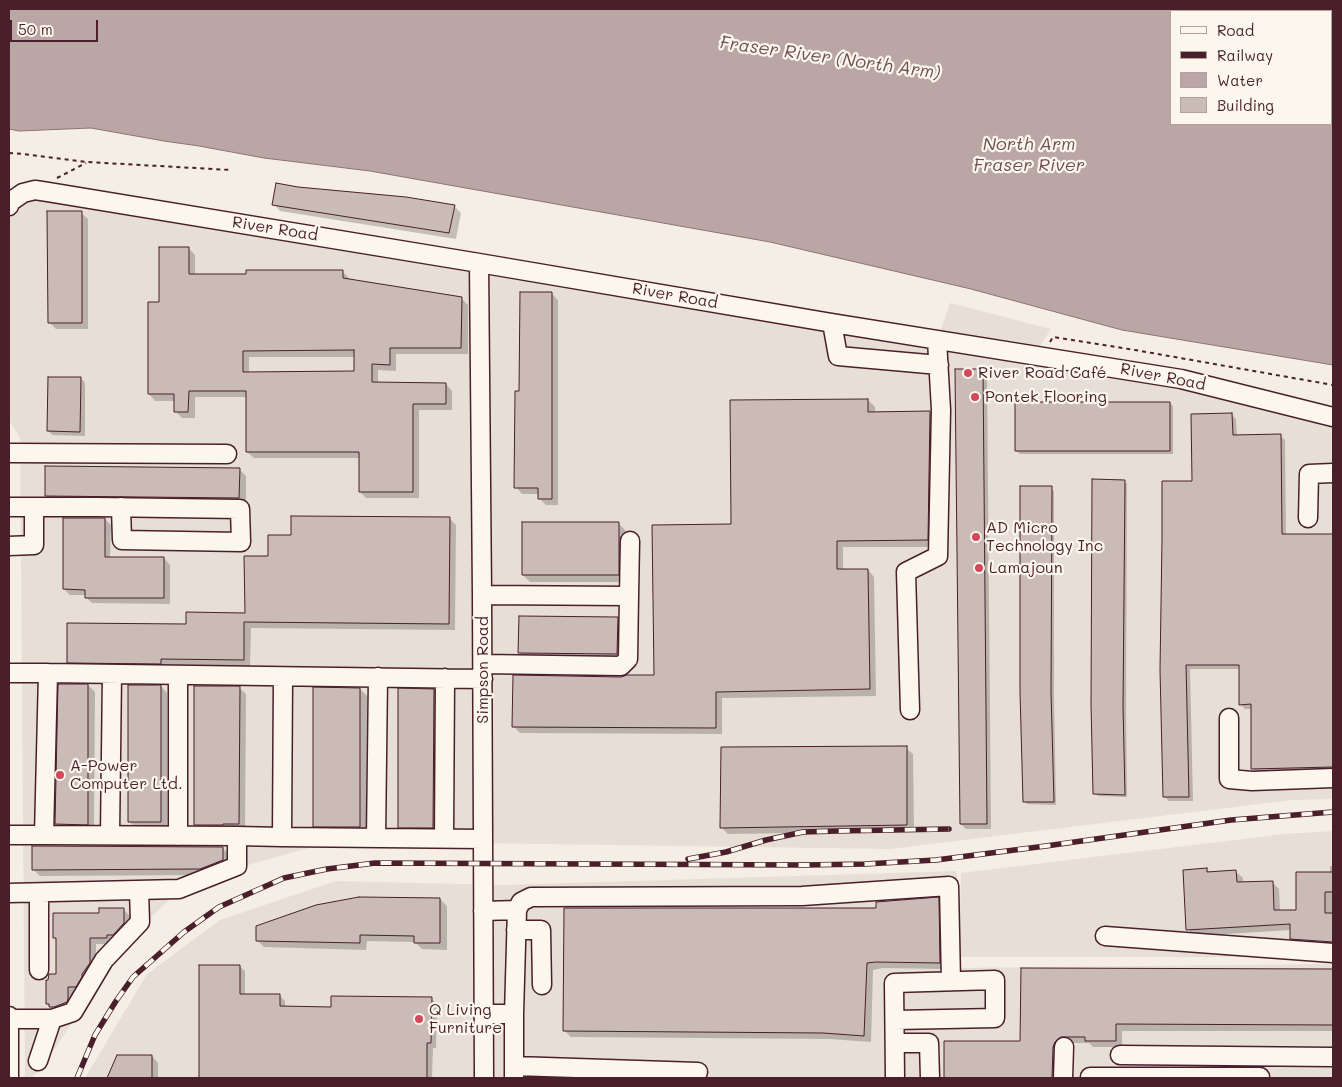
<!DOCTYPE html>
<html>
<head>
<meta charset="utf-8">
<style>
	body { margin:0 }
	#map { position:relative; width:1342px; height:1087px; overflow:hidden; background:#f4eee4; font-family:Mali,sans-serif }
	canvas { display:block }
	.frame { position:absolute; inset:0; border:10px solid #4a1f2b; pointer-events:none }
	.legend { position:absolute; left:1170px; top:10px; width:162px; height:115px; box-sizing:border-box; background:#fbf7ec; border:1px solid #b4a19f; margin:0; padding:6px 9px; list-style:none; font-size:15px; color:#4a1f2b }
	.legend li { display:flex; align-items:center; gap:10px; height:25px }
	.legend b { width:25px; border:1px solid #b4a19f }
	.scale { position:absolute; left:10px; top:20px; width:88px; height:22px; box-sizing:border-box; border:2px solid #4a1f2b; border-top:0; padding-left:6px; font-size:15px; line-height:18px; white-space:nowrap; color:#4a1f2b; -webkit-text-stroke:4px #fbf7ec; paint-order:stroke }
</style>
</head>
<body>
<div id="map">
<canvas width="1342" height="1087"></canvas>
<div class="frame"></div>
<ul class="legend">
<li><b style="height:6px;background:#fbf7ec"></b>Road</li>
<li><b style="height:6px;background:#4a1f2b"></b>Railway</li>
<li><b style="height:14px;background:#baa7a5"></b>Water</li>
<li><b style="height:14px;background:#cabbb6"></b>Building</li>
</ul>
<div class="scale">50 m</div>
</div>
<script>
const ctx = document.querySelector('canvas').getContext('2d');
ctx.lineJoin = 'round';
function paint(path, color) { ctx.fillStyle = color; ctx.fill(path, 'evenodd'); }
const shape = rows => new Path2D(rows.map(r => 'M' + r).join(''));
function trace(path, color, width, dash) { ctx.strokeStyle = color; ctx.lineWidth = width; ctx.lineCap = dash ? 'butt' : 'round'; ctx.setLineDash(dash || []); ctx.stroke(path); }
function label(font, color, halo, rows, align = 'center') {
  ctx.font = font + ' Mali,sans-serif'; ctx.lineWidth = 4.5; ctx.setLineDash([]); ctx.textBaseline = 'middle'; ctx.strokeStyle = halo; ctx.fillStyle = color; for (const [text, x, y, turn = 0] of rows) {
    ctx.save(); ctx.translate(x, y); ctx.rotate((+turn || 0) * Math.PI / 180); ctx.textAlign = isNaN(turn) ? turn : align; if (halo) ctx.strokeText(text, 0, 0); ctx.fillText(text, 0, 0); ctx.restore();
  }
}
paint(shape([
	[23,193,1181,379,1333,417,1333,799,1292,800,890,849,333,841,241,867,177,892,125,943,42,1068,31,1078,25,1078,20,438,9,420,9,195],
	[950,303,1051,329,1036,352,939,335],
	[1333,831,1333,957,959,957,961,873,1284,834],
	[957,871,954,968,1333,964,1333,1078,85,1078,147,974,220,920,336,881,505,885]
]), '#e7dfd6');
const water = shape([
	[9,9,1333,9,1333,365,1122,330,971,289,770,242,370,171,264,158,199,146,164,141,91,128,19,131,9,129,9,9],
	[1171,11,1331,11,1331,124,1171,124,1171,11]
]);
paint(water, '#baa7a5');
trace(water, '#8d7174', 1);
paint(shape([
	[298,188,454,206,461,213,456,239,280,211,274,204],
	[81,213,88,219,88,329,56,329,49,322],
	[188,248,195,255,195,275,248,275,342,271,349,278,349,280,461,298,468,305,468,354,396,354,396,371,378,370,378,384,446,384,452,391,452,410,419,410,419,498,366,498,360,492,360,458,254,458,247,452,247,397,195,397,195,418,182,418,176,412,176,401,155,401,149,394,160,304],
	[249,357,355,357,355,373,249,373],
	[552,294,558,300,558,505,546,505,539,498,539,494,522,494,516,487,521,393],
	[982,370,987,375,991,829,966,829,961,824],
	[81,378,85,383,85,436,53,435,48,431],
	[868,400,875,407,875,413,930,412,937,419,934,547,843,547,843,570,868,570,874,577,876,696,722,698,722,734,520,733,514,727,621,678,655,676,732,526],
	[1170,403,1173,406,1173,454,1020,454,1016,451],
	[1232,415,1236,419,1237,436,1280,436,1285,440,1286,535,1333,535,1333,772,1257,773,1252,768,1252,709,1245,709,1240,704,1240,669,1190,669,1193,801,1169,801,1164,796,1194,483],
	[239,469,246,476,246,505,52,503,46,496],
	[1124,481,1127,484,1126,709,1127,797,1098,796,1095,793],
	[1051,488,1054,491,1054,696,1056,805,1027,804,1024,801],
	[449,518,456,525,455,630,251,628,250,666,167,665,167,670,75,669,68,662,187,625,246,614,269,557,292,536],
	[105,519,111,525,110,558,164,558,170,565,170,604,92,603,86,597,86,595,70,595,64,589],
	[618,523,625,530,625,582,530,582,523,575],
	[618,619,624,625,624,661,526,659,519,652],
	[88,685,95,692,94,831,63,831,56,824],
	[161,686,167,693,167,828,136,828,129,821],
	[239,688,246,694,245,830,202,831,195,825],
	[360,689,367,696,366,833,321,833,314,826],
	[434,690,441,697,440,834,406,834,400,827],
	[906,748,913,754,914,831,728,834,721,827],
	[223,848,229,855,229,867,207,875,40,876,33,869],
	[1330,866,1333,866,1333,948,1298,945,1291,939,1291,930,1194,936,1188,929,1207,869,1210,873,1236,872,1243,878,1243,883,1272,882,1279,889,1280,911,1297,911,1330,873],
	[440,899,447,906,447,950,422,949,415,942,367,941,366,950,264,947,258,941],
	[938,899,945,905,946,969,883,968,873,970,871,1042,830,1039,571,1037,565,1031,877,909],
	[124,910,130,916,130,930,113,944,96,944,96,970,74,1007,57,1014,47,1003,57,976,57,940,54,937,100,914],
	[200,966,239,966,245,971,245,995,279,995,285,1001,285,1007,332,1008,431,998,437,1004,436,1048,433,1048,432,1078,201,1078],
	[1022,969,1333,970,1333,1031,1122,1031,1122,1047,1093,1047,1089,1043,1068,1043,1059,1078,945,1078,945,1042,1021,1042],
	[118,1056,152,1056,158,1063,158,1078,109,1078]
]), '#0003');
const building = shape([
	[276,183,298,187,406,197,455,205,449,233,272,205,276,183],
	[47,211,82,211,82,323,48,323,47,211],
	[159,247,189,247,189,274,246,274,246,270,343,270,343,278,462,297,461,348,390,348,390,365,372,364,372,382,446,383,446,404,413,404,413,492,359,492,359,452,246,452,246,391,189,391,188,412,174,412,174,394,148,394,148,302,159,302,159,247],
	[354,350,354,371,243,372,243,351,354,350],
	[520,292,552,292,552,499,538,499,538,488,514,488,515,391,519,391,520,292],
	[955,369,983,369,987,824,960,824,955,369],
	[48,377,81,377,80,432,47,431,48,377],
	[868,399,868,412,930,411,928,540,837,541,837,569,868,569,870,689,716,692,716,728,512,727,513,675,621,677,627,675,654,675,652,525,731,524,730,400,868,399],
	[1015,402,1170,402,1170,451,1015,451,1015,402],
	[1232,413,1233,435,1281,434,1282,534,1333,534,1333,767,1251,769,1251,704,1239,705,1239,665,1186,665,1189,797,1163,797,1160,670,1162,539,1162,481,1192,481,1191,414,1232,413],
	[45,466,240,468,239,498,45,496,45,466],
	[1092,479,1125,480,1123,706,1125,795,1093,794,1091,704,1092,479],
	[1020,486,1052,486,1051,692,1054,802,1023,802,1020,692,1020,486],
	[291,516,450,517,449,624,244,622,244,660,161,659,161,664,67,663,67,623,186,624,186,612,245,613,244,556,268,556,268,535,291,535,291,516],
	[63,518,105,518,105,557,164,557,164,598,85,598,85,590,63,589,63,518],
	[522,522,619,522,619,575,522,575,522,522],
	[519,616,618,617,617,654,518,653,519,616],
	[58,684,88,684,88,825,55,824,58,684],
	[128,685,161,685,161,822,128,822,128,685],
	[194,686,240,686,239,824,223,824,223,825,194,825,194,686],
	[313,687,360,688,360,827,313,827,313,687],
	[398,688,434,689,433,828,398,828,398,688],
	[907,746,907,825,720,828,721,747,907,746],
	[32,846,223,847,223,860,200,869,32,870,32,846],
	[1207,868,1207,872,1236,870,1237,882,1273,881,1274,910,1296,910,1296,872,1333,872,1333,892,1325,892,1325,913,1333,913,1333,942,1290,939,1290,924,1186,930,1183,870,1207,868],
	[359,897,440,898,440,943,414,943,414,936,360,935,360,943,256,941,256,926,316,905,359,897],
	[939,897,940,963,876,962,867,963,864,1036,823,1033,563,1031,564,908,876,908,876,902,939,897],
	[99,908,124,908,124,923,113,935,107,935,107,938,90,938,90,963,82,974,82,977,76,987,68,987,68,999,67,1002,54,1007,49,1007,49,1004,46,1004,46,980,48,980,49,974,56,974,56,938,53,938,53,913,99,913,99,908],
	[199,965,240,965,240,994,280,994,280,1006,331,1007,331,996,432,997,431,1043,427,1043,427,1078,199,1078,199,965],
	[1021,968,1333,969,1333,1025,1116,1024,1116,1041,1085,1041,1085,1037,1061,1037,1059,1038,1055,1042,1053,1047,1052,1078,944,1078,944,1041,1020,1041,1021,968],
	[117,1055,152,1055,152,1078,107,1078,117,1055]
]);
paint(building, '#cabbb6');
trace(building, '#4a1f2b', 1);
const minor = shape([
	[9,206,10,202,23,193,35,190,48,192,479,263,832,323,1181,379,1333,417],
	[479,263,482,595,484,1078],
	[832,323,838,356,939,365],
	[9,453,227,454],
	[9,507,97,507,240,509,241,542,122,540,121,507],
	[1308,518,1309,474,1333,473],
	[9,546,34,545,34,507],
	[482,595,629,596,630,541],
	[483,664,621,666,628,659,629,596],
	[9,673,48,673,483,679],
	[283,677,282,837,483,839],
	[910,710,906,572,938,556,941,410,937,340],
	[1229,718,1229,779,1252,781,1333,778],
	[9,835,44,835],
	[110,835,112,674],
	[178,836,178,675],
	[237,836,282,837],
	[376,838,378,677],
	[444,838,445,678],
	[9,893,179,889,237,866,237,836,44,835,48,673],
	[483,911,517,910,521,902,531,897,802,896,949,886,951,981],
	[516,930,541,930,542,985],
	[1105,936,1333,953],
	[39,970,39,893],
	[484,1014,514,1014,517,910],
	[9,1016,9,1078],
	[9,1019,52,1019,38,1061],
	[52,1019,73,1012,104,960,140,922,139,890],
	[895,1020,995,1018,995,980,894,983,895,1078],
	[895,1043,929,1043,930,1078],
	[1120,1055,1333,1057],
	[515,1066,698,1072],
	[514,1078,514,1014],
	[1063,1078,1064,1047],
	[1090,1078,1090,1077,1260,1077,1260,1078]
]);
trace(minor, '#4a1f2b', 21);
trace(shape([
	[9,153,23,154,87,162,231,170],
	[57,178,86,163],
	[1050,342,1053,337,1135,350,1333,385]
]), '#4a1f2b', 2, [4, 4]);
trace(minor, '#fbf7ec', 18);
const rail = shape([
	[688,859,726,852,766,840,803,832,837,831,949,829],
	[77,1078,95,1035,116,1001,133,977,184,932,219,907,284,878,327,869,375,863,805,865,865,864,936,860,1046,846,1231,820,1333,812]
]);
trace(rail, '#4a1f2b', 5.5);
trace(rail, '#fbf7ec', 4, [11]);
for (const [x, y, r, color] of [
	[968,373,5,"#d1495b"],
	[975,397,5,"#d1495b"],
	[976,537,5,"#d1495b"],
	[979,568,5,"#d1495b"],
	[60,775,5,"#d1495b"],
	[419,1019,5,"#d1495b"]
]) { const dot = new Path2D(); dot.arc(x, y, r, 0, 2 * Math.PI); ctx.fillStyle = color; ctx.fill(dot); trace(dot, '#fbf7ec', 2); }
label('16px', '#4a1f2b', '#fbf7ec', [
	["River Road",275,229,9],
	["River Road",675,296,10],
	["River Road",1163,377,11],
	["Simpson Road",483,670,-90]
]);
label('16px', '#4a1f2b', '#fbf7ec', [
	["River Road Café",978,373],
	["Pontek Flooring",985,397],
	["AD Micro",986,528],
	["Technology Inc",986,546],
	["Lamajoun",989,568],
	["A-Power",70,766],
	["Computer Ltd.",70,784],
	["Q Living",429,1010],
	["Furniture",429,1028]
], 'left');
label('italic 18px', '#714f56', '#fbf7ec', [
	["Fraser River (North Arm)",830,58,8],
	["North Arm",1029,144],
	["Fraser River",1029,165]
]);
</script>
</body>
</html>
